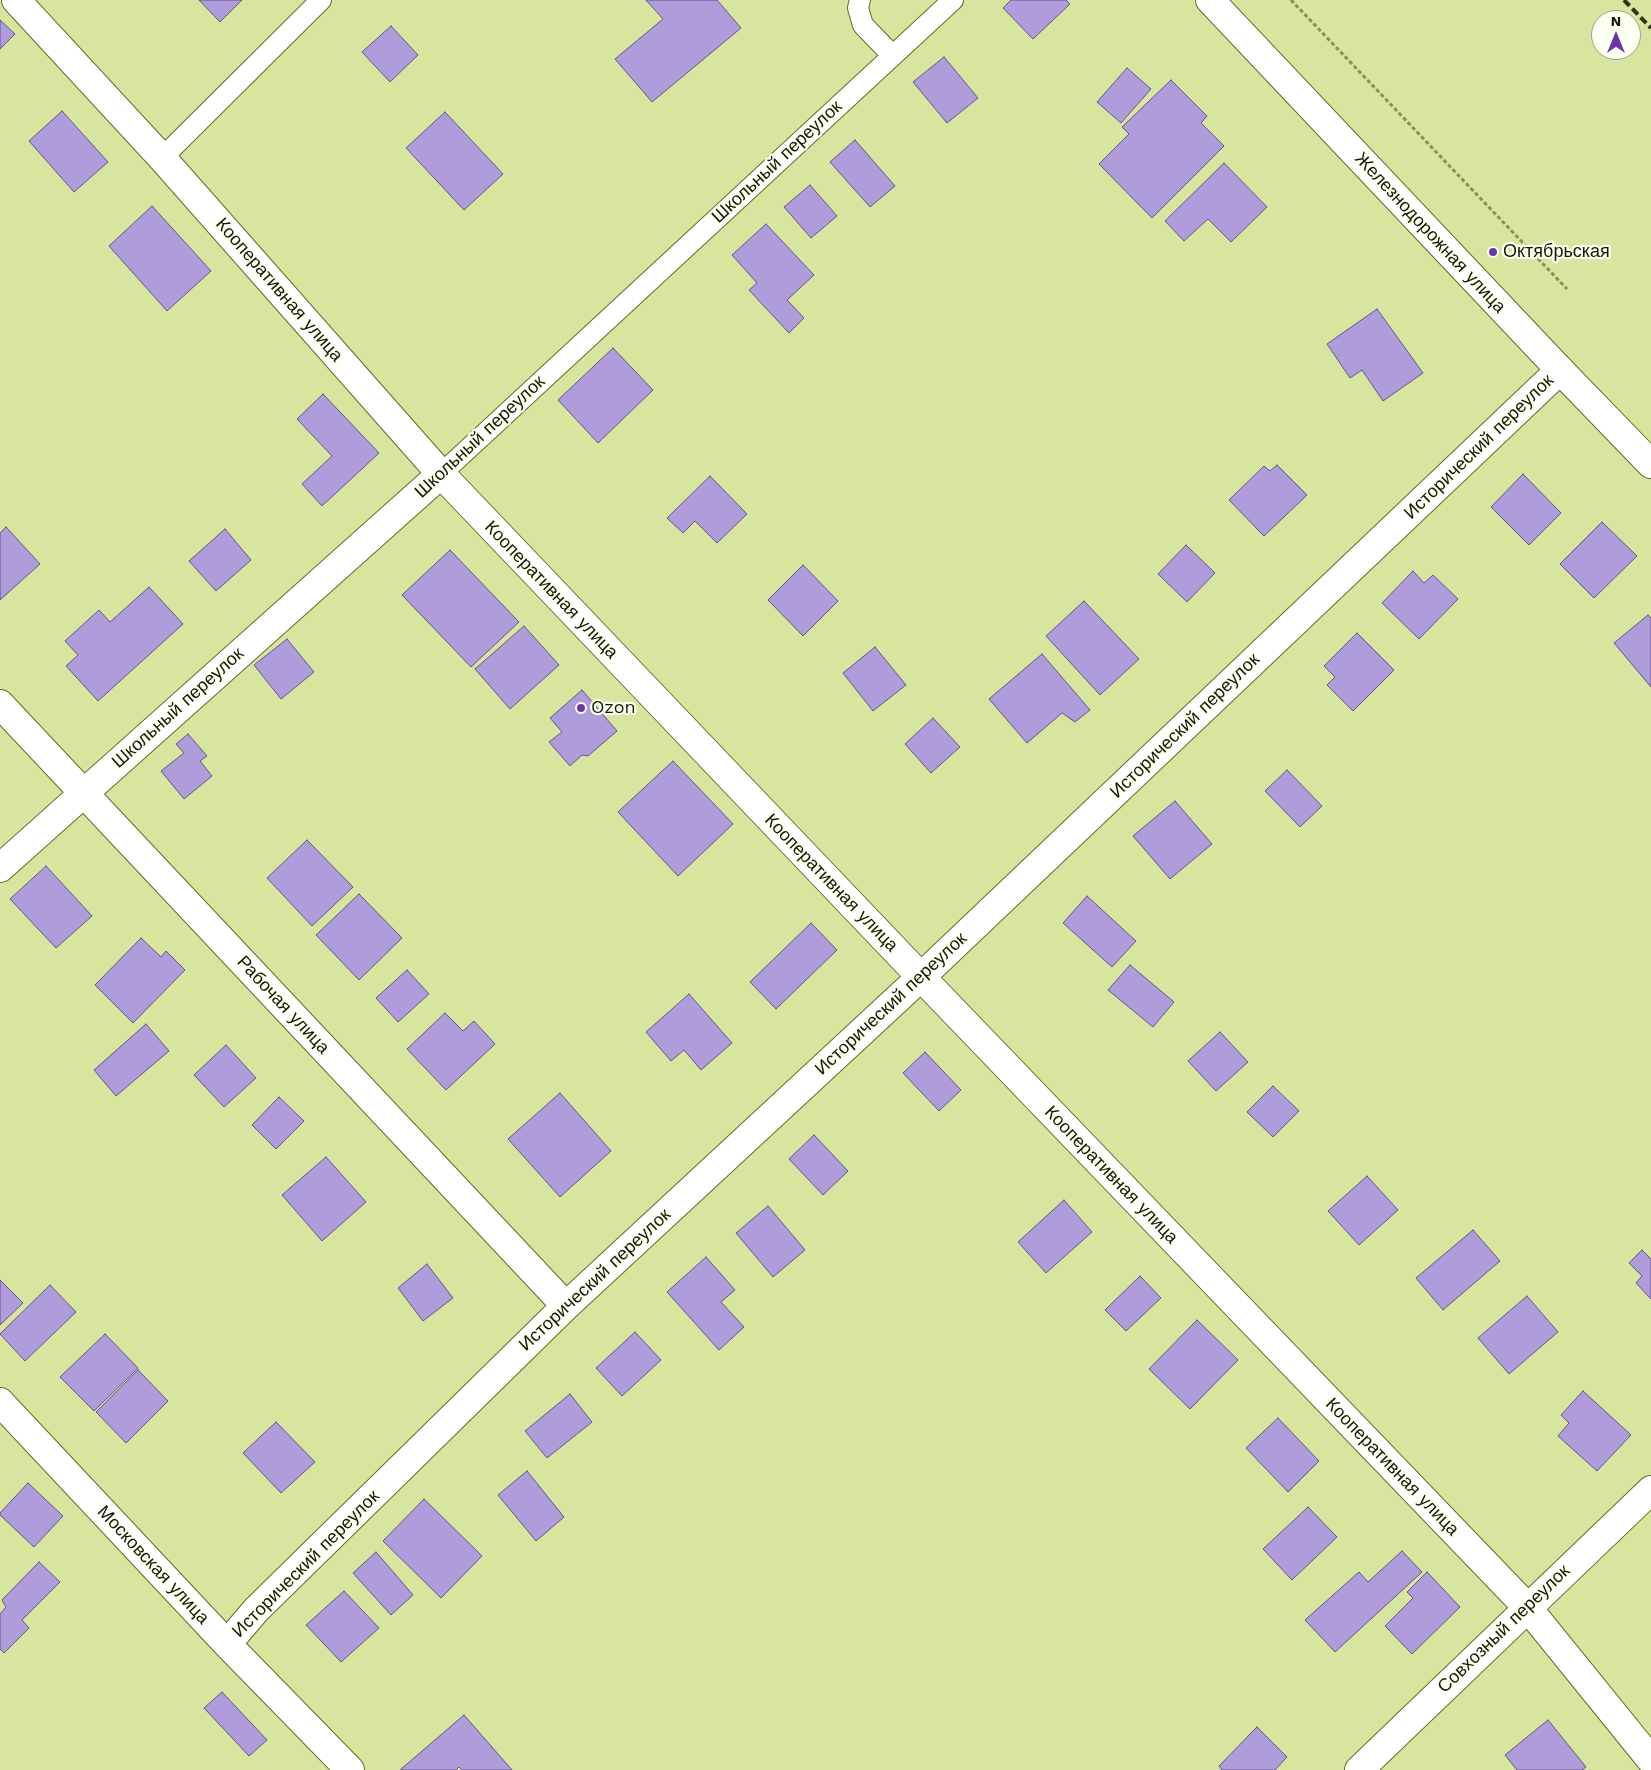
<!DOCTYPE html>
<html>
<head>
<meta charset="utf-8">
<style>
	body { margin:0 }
	#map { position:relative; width:1651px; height:1770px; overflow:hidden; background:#d7e59f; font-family:"Work Sans",sans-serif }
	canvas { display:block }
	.north { position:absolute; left:1591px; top:10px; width:50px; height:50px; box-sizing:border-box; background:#fcfff1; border:1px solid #a0a391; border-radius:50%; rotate:0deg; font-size:14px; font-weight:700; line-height:20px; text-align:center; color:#151901 }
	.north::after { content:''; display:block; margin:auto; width:18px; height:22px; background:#6837af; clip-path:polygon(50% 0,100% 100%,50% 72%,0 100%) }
</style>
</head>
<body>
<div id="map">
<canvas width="1651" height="1770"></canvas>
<div class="north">N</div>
</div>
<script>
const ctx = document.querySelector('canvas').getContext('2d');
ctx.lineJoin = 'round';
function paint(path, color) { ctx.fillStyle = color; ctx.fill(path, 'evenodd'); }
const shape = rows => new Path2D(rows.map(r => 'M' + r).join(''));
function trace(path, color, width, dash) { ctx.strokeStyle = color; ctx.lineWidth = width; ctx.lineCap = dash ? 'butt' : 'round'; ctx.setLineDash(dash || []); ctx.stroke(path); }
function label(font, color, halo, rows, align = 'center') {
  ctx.font = font + ' "Work Sans",sans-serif'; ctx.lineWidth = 4.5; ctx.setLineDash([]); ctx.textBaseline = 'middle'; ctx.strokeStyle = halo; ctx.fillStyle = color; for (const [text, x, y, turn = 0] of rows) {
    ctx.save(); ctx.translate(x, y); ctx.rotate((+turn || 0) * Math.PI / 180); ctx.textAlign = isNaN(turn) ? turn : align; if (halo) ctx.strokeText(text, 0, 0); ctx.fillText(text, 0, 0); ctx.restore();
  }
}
const building = shape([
	[199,0,242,0,220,22,199,0],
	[646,0,717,0,741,28,652,102,615,59,663,19,646,0],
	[1011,0,1066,0,1070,4,1033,39,1003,8,1011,0],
	[0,20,15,34,0,49,0,20],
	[391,26,418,55,390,82,362,52,391,26],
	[944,57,978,98,947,123,913,82,944,57],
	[1127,68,1151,89,1121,123,1097,102,1127,68],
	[1171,80,1207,116,1201,123,1224,146,1152,218,1099,164,1129,134,1122,127,1171,80],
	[62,111,108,162,74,192,29,141,62,111],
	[445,112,503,174,464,210,406,148,445,112],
	[855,140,895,186,870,207,830,162,855,140],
	[1224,163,1267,207,1231,242,1208,219,1184,241,1165,221,1224,163],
	[810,185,837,216,811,238,784,207,810,185],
	[152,206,211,271,167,311,109,246,152,206],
	[766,224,814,275,787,300,804,318,789,333,749,290,757,283,732,255,766,224],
	[1377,309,1423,373,1383,401,1362,370,1350,378,1327,344,1377,309],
	[613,348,653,390,598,443,558,400,613,348],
	[323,394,379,453,322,506,302,484,332,456,297,419,323,394],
	[1277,465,1307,495,1264,536,1229,500,1264,466,1270,471,1277,465],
	[1523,474,1561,513,1529,545,1491,507,1523,474],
	[710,476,747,514,717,543,695,521,683,533,667,518,710,476],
	[1602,522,1637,556,1594,598,1560,564,1602,522],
	[6,527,40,564,0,600,0,533,6,527],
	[225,529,251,560,216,591,189,561,225,529],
	[1186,545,1215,573,1187,602,1158,574,1186,545],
	[450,550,519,622,471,667,402,595,450,550],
	[803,565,838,601,803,636,768,600,803,565],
	[1413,571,1424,583,1433,575,1458,599,1419,639,1382,603,1413,571],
	[149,587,183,624,98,701,66,666,78,655,65,641,99,610,110,622,149,587],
	[1084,601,1139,659,1100,695,1046,636,1084,601],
	[1648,615,1651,618,1651,687,1614,643,1648,615],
	[524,626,559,665,510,709,475,669,524,626],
	[1357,633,1394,670,1353,711,1327,685,1335,677,1324,666,1357,633],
	[287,639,314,672,281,699,254,665,287,639],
	[875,647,906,685,873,711,843,673,875,647],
	[1042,654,1090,710,1075,722,1062,713,1027,743,989,699,1042,654],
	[582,690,617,731,588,756,582,755,570,766,549,742,562,732,550,718,582,690],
	[933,718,960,747,931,773,905,744,933,718],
	[188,734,207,756,200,761,212,776,184,799,161,771,184,753,176,744,188,734],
	[673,761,733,824,678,876,618,812,673,761],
	[1287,770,1322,806,1300,827,1265,791,1287,770],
	[1175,801,1212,844,1170,879,1133,836,1175,801],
	[307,840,353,887,312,926,267,878,307,840],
	[46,866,92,916,56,948,10,899,46,866],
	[359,894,402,938,359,980,316,935,359,894],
	[1087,896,1136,941,1112,967,1063,923,1087,896],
	[811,923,837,950,776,1009,750,982,811,923],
	[141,938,161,957,166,951,185,970,133,1023,95,985,141,938],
	[1130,965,1174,1002,1153,1027,1108,990,1130,965],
	[407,970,429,994,398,1022,376,998,407,970],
	[689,994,732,1043,701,1070,684,1050,671,1061,646,1032,689,994],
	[445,1013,463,1031,474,1021,495,1044,446,1090,407,1049,445,1013],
	[146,1024,169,1051,116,1096,94,1070,146,1024],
	[1220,1032,1248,1062,1216,1091,1188,1061,1220,1032],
	[226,1045,256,1078,224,1107,194,1075,226,1045],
	[925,1052,961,1090,939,1111,903,1073,925,1052],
	[1273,1086,1299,1111,1273,1137,1247,1112,1273,1086],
	[560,1093,611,1151,560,1197,508,1139,560,1093],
	[279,1097,304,1121,276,1149,252,1125,279,1097],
	[814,1135,848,1171,823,1195,789,1159,814,1135],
	[326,1157,366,1202,322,1241,282,1195,326,1157],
	[1367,1176,1398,1210,1359,1245,1328,1211,1367,1176],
	[1064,1200,1092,1232,1046,1273,1018,1242,1064,1200],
	[768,1206,805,1250,773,1277,736,1233,768,1206],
	[1473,1230,1500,1261,1443,1310,1416,1278,1473,1230],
	[1642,1250,1651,1259,1651,1299,1636,1283,1642,1276,1629,1263,1642,1250],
	[706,1257,735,1290,721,1302,744,1327,719,1350,667,1292,706,1257],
	[427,1264,453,1298,423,1321,398,1288,427,1264],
	[1140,1276,1161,1298,1126,1331,1105,1310,1140,1276],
	[0,1280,23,1303,0,1325,0,1280],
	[50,1285,76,1312,25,1361,0,1334,50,1285],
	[1527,1296,1558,1332,1509,1374,1478,1338,1527,1296],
	[1197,1320,1238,1360,1190,1409,1149,1369,1197,1320],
	[635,1332,661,1360,622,1396,596,1368,635,1332],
	[105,1334,138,1368,94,1411,60,1377,105,1334],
	[138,1370,168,1401,126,1443,96,1412,138,1370],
	[1583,1391,1631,1435,1597,1471,1558,1436,1569,1423,1561,1415,1583,1391],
	[570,1394,592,1422,547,1458,525,1431,570,1394],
	[1278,1418,1319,1461,1288,1492,1246,1448,1278,1418],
	[276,1422,315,1462,281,1493,243,1453,276,1422],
	[527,1471,564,1517,536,1541,498,1495,527,1471],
	[28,1483,63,1516,34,1547,0,1515,0,1513,28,1483],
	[424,1499,482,1556,441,1598,383,1541,424,1499],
	[1308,1507,1337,1537,1292,1580,1263,1549,1308,1507],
	[1402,1551,1422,1572,1335,1652,1305,1620,1359,1572,1368,1582,1402,1551],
	[376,1552,413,1595,391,1615,353,1573,376,1552],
	[39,1562,60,1582,22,1620,29,1628,4,1653,0,1649,0,1614,6,1607,2,1600,39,1562],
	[1427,1572,1460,1607,1412,1654,1385,1626,1413,1598,1407,1592,1427,1572],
	[344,1591,379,1628,341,1662,306,1625,344,1591],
	[222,1692,267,1740,249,1756,204,1708,222,1692],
	[464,1715,512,1770,462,1770,459,1767,456,1770,400,1770,464,1715],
	[1548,1720,1586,1767,1582,1770,1517,1770,1505,1755,1548,1720],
	[1257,1727,1287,1757,1275,1770,1222,1770,1219,1766,1257,1727]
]);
paint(building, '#af9cdb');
trace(building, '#65538c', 1);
const lane = shape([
	[860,0,858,8,863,25,892,55],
	[162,158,321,0],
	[441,474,953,0]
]);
const street = shape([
	[16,0,162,158,441,474,921,977,1527,1607,1651,1760],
	[0,704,566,1306],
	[0,868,441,474],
	[0,1402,227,1644,350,1770],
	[227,1644,256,1610,566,1306,921,977,1560,370]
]);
const secondary = shape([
	[1359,1770,1651,1490]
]);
const primary = shape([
	[1210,0,1560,370,1651,464]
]);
trace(lane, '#626d2a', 22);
trace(street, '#626d2a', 30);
trace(secondary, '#626d2a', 30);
trace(primary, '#626d2a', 30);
trace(shape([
	[1291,0,1567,289]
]), '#87915e', 3, [4, 2.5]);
trace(lane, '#fff', 20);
trace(street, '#fff', 28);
trace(secondary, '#fff', 28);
trace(primary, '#fff', 28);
trace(shape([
	[1624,0,1651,28]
]), '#2e3315', 4, [8, 4]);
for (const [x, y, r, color] of [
	[1493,252,5,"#6837af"],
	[581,708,5,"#6837af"]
]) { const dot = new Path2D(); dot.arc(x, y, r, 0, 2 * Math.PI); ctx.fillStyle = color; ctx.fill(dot); trace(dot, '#fcfff1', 2); }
label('18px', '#151901', '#fcfff1', [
	["Школьный переулок",777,162,-43],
	["Железнодорожная улица",1430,233,47],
	["Кооперативная улица",279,290,49],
	["Школьный переулок",480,437,-43],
	["Исторический переулок",1479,447,-44],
	["Кооперативная улица",551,590,46],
	["Школьный переулок",178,708,-42],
	["Исторический переулок",1185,726,-44],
	["Кооперативная улица",831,883,46],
	["Исторический переулок",891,1004,-43],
	["Рабочая улица",283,1005,47],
	["Кооперативная улица",1111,1175,46],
	["Исторический переулок",595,1280,-43],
	["Кооперативная улица",1392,1467,46],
	["Исторический переулок",306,1564,-45],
	["Московская улица",153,1565,47],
	["Совхозный переулок",1504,1629,-44]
]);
label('18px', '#151901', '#fcfff1', [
	["Октябрьская",1503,252],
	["Ozon",591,708]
], 'left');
</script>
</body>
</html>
